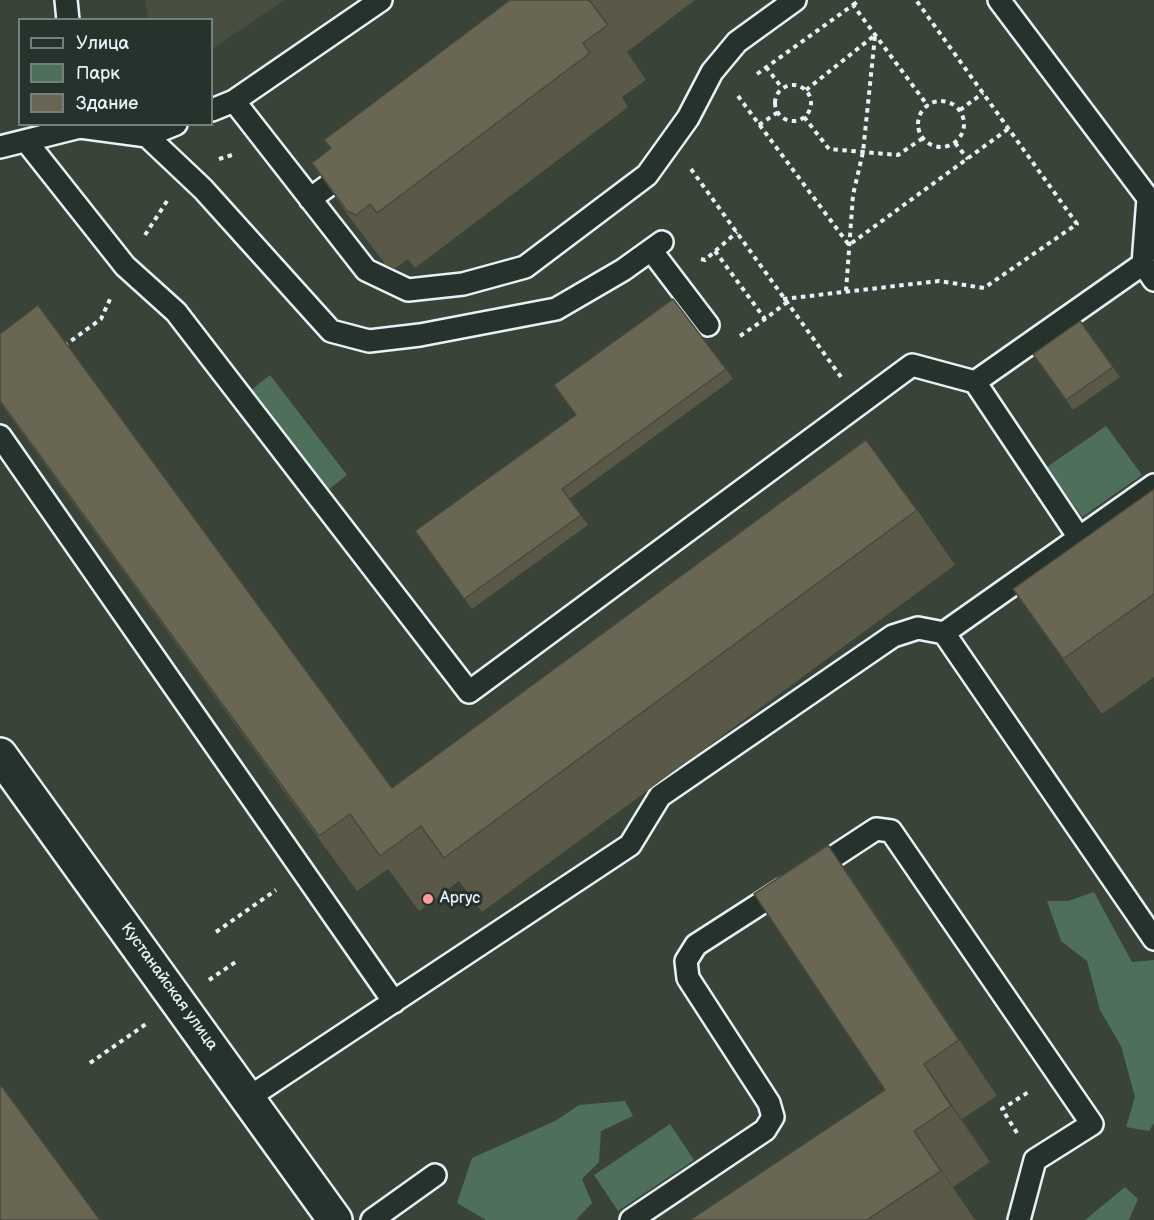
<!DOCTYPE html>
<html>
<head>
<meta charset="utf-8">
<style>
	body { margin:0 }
	#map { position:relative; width:1154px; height:1220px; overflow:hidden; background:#3a4338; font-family:"Balsamiq Sans",sans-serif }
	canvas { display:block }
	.legend { position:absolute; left:18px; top:18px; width:195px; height:108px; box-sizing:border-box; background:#26332d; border:2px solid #747f7e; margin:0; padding:8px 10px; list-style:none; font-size:18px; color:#e8f1f8 }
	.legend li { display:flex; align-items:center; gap:12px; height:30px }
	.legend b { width:30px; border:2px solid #747f7e }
</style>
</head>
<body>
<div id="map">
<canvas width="1154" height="1220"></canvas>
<ul class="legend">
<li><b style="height:8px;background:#26332d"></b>Улица</li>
<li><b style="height:16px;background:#4e6f59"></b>Парк</li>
<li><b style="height:16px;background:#696753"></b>Здание</li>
</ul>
</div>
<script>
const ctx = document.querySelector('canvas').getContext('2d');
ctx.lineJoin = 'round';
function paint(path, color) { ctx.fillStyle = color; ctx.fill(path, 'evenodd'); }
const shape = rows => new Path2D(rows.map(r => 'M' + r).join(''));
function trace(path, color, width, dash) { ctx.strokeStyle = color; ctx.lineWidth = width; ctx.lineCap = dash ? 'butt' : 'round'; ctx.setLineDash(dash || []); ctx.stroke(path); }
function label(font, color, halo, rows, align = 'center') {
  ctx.font = font + ' "Balsamiq Sans",sans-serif'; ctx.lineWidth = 6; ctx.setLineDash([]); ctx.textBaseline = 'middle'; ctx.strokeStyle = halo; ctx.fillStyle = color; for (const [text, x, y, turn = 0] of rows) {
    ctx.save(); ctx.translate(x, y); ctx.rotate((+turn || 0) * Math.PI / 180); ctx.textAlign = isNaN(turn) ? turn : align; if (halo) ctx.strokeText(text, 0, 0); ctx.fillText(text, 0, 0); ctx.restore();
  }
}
paint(shape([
	[145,0,285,0,212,49,212,20,148,19]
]), '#484e40');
paint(shape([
	[270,375,347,475,327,491,250,391],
	[1106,426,1142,475,1082,517,1047,467],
	[1094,892,1132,962,1154,960,1154,1123,1149,1131,1126,1127,1135,1097,1121,1046,1100,1010,1087,961,1061,941,1047,901,1068,901],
	[625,1101,633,1116,601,1131,599,1162,582,1179,592,1203,576,1220,486,1220,457,1203,472,1158,555,1121,579,1105],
	[670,1124,694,1160,618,1211,594,1175],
	[1125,1187,1138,1199,1129,1220,1085,1220]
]), '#4e6f59');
const lane = shape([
	[66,0,68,20],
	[999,0,1148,198,1143,264,1154,280],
	[234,101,366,270,408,290,463,284,525,267,647,175,688,118,712,72,737,42,795,0],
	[212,110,234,101,381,0],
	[147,136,203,189,331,331,369,341,420,335,556,309,623,270,662,242],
	[26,141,125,266,176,312,469,692,912,365,975,382,1143,264],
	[0,147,80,127,147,136,176,124],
	[310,199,351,169],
	[651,250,708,325],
	[975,382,1080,539],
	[0,436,394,1002],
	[944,633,1154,939],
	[812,871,876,829,891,831,1092,1124,1035,1160,1019,1220],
	[248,1098,630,845,660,796,893,636,918,628,944,633,1154,485],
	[372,1220,435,1175],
	[631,1220,765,1130,773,1117,769,1103,688,978,686,961,696,945,783,889]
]);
const street = shape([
	[0,755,335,1220]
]);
trace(lane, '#e8f1f8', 26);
trace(street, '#e8f1f8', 38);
trace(shape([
	[853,5,860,0],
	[766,67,782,88],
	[757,74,853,5,928,106],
	'775 103a18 18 0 1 1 36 0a18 18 0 1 1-36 0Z',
	[806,90,875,35],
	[738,96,849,245,1008,129],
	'918 124a23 23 0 1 1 46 0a23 23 0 1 1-46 0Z',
	[960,110,983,93],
	[804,117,829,149,898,155,923,138],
	[759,125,778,112],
	[955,143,968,159],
	[219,159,235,154],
	[691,169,841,377],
	[145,235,167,201],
	[715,251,765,319,786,303],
	[701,259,705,260,737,232],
	[846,291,853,195,863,152,875,36],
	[783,299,939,281,984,288,1077,224,916,0],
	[740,336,765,319],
	[64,346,101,319,111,297],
	[216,932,276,890],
	[209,980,237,961],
	[90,1063,146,1024],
	[1017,1133,1002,1109,1030,1091]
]), '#e8f1f8', 4, [4.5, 4.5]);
trace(lane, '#26332d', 21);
trace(street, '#26332d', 33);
paint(shape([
	[510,0,695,0,627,52,646,80,622,97,628,107,415,268,408,259,394,269,386,265,350,218,312,163,331,149,324,140],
	[1080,321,1120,377,1073,410,1033,354],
	[0,334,392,788,917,510,955,565,482,912,459,881,419,911,388,869,357,891,0,403],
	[726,369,733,379,569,499,588,525,472,609,415,531],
	[1154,489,1154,677,1102,714,1013,589],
	[867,900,997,1096,962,1119,990,1162,953,1187,975,1220,690,1220,885,1090]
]), '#5a5947');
paint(shape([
	[828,845,867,900,997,1096,959,1040],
	[924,1064,962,1119,990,1162,951,1106],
	[914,1131,953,1187,975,1220,941,1171]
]), '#4a483a');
const building = shape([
	[510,0,589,0,608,25,583,43,590,53,377,213,370,204,356,215,347,211,312,163,331,148,324,140,510,0],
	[673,299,726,369,562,489,581,515,464,599,415,531,576,415,554,385,673,299],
	[38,305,392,788,866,440,917,510,444,858,421,826,380,856,350,814,319,836,0,401,0,334,38,305],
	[1080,321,1113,367,1066,400,1033,354,1080,321],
	[1154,489,1154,594,1063,659,1013,589,1154,489],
	[828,845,959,1040,924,1064,951,1106,914,1131,941,1171,867,1220,690,1220,885,1090,754,894,828,845],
	[0,1084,100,1220,0,1220,0,1084]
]);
paint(building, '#696753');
trace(building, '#4a483a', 1.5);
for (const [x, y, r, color] of [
	[428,899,6,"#ff9aa2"]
]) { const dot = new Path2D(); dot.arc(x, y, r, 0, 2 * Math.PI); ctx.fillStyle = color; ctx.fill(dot); trace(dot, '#26332d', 2); }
label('16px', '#e8f1f8', '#26332d', [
	["Аргус",440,899]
], 'left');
label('16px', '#e8f1f8', '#26332d', [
	["Кустанайская улица",169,987,54]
]);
</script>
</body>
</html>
